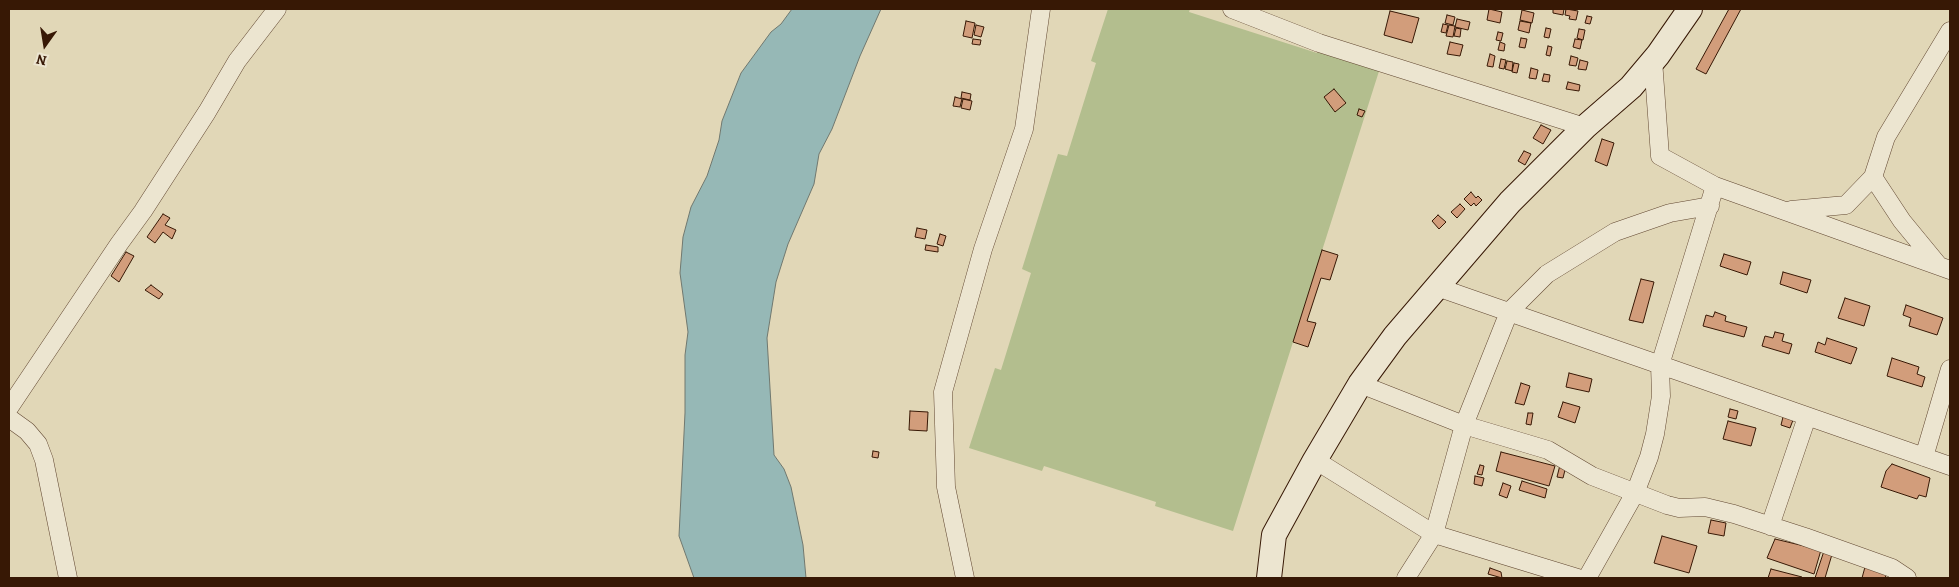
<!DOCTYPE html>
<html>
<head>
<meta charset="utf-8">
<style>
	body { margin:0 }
	#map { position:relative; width:1959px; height:587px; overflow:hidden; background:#e1d7b7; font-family:Alegreya,serif }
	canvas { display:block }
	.frame { position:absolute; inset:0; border:10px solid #371805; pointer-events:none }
	.north { position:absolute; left:20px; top:20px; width:50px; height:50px; -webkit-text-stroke:4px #ece5d0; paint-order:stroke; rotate:193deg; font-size:14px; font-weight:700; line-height:20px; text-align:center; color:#371805 }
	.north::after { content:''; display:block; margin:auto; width:18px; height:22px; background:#371805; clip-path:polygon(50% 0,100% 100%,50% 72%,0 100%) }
</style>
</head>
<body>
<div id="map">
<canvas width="1959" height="587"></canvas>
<div class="frame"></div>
<div class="north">N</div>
</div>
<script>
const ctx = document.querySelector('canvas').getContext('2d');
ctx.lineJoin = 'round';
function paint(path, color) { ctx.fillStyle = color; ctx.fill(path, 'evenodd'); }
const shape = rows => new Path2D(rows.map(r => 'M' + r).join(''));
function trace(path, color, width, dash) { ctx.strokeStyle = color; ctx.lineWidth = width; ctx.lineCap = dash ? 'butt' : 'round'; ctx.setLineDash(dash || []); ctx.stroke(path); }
paint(shape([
	[1108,9,1190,9,1189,12,1317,53,1319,48,1380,68,1233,531,1155,506,1156,502,1044,466,1042,471,969,448,995,368,1001,370,1031,273,1022,269,1058,154,1067,156,1096,63,1091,61]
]), '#b3be8e');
const water = shape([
	[792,9,881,9,860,56,832,129,819,154,814,184,788,244,776,282,767,338,774,455,784,469,791,487,803,545,806,578,694,578,679,536,685,413,685,355,688,332,680,273,683,237,691,207,707,176,719,140,722,121,741,73,771,32,781,24,792,9]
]);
paint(water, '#96b8b6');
trace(water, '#70786f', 1);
const building = shape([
	[1489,9,1502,12,1500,23,1487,20,1489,9],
	[1553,9,1564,9,1563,15,1553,13,1553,9],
	[1566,9,1578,11,1576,20,1569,19,1570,16,1565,15,1566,9],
	[1729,9,1741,9,1706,74,1696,69,1729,9],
	[1522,10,1534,13,1532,23,1520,20,1522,10],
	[1390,11,1419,18,1412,43,1384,35,1390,11],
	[1447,15,1455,17,1453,25,1445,23,1447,15],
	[1587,16,1592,17,1590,24,1585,23,1587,16],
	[1457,19,1470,22,1468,30,1455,27,1457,19],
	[966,21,975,23,972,38,963,36,966,21],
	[1520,21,1531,23,1529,33,1518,30,1520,21],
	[1443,24,1448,25,1446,33,1441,32,1443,24],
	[976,25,984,27,981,37,974,35,976,25],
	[1449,25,1455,26,1453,37,1446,36,1449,25],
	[1456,28,1461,29,1460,37,1454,36,1456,28],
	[1546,28,1551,29,1549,38,1544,37,1546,28],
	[1579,29,1585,30,1583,40,1577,38,1579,29],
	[1498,32,1503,33,1501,41,1496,40,1498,32],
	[1521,38,1527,39,1525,48,1519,47,1521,38],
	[973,39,981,40,980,45,972,44,973,39],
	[1575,39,1582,40,1580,49,1573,47,1575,39],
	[1450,42,1463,45,1460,56,1447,54,1450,42],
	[1500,42,1505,44,1504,51,1498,50,1500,42],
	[1548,46,1552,47,1550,56,1546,55,1548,46],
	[1490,54,1495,56,1493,67,1487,66,1490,54],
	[1571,56,1578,58,1576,66,1569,65,1571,56],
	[1501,59,1506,60,1504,69,1499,68,1501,59],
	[1580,60,1588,62,1586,70,1578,69,1580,60],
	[1507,61,1513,62,1512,71,1505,69,1507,61],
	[1514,63,1519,64,1517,73,1512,72,1514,63],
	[1531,68,1538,70,1536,79,1529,78,1531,68],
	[1544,74,1550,75,1549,82,1542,81,1544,74],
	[1568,82,1580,85,1579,91,1566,89,1568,82],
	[1334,89,1346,103,1335,112,1324,97,1334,89],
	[962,92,971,94,970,100,961,98,962,92],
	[955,97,962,99,960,107,953,106,955,97],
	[963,99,972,101,970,110,961,108,963,99],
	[1359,109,1365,111,1362,117,1357,115,1359,109],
	[1541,125,1551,130,1543,144,1533,138,1541,125],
	[1602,139,1614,143,1607,166,1595,161,1602,139],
	[1524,151,1531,154,1525,165,1518,161,1524,151],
	[1471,192,1476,198,1478,196,1482,200,1476,206,1474,203,1471,206,1464,199,1471,192],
	[1460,204,1465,209,1457,218,1451,212,1460,204],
	[163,214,170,218,165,225,176,230,172,239,163,232,155,243,147,237,163,214],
	[1438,215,1446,222,1439,229,1432,221,1438,215],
	[917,228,927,230,925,239,915,237,917,228],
	[940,234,946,236,943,246,937,244,940,234],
	[926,245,938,247,938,252,925,250,926,245],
	[1322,250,1338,255,1330,280,1321,278,1307,321,1316,323,1308,347,1293,342,1322,250],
	[126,252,134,256,119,282,111,276,126,252],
	[1724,254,1751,262,1747,275,1720,266,1724,254],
	[1783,272,1811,280,1807,293,1780,284,1783,272],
	[1641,279,1654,282,1643,323,1629,320,1641,279],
	[151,285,163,294,159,299,145,290,151,285],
	[1845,298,1870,306,1864,326,1838,318,1845,298],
	[1906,305,1943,318,1937,335,1909,326,1911,318,1903,315,1906,305],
	[1715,312,1726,316,1725,321,1747,327,1744,337,1703,326,1706,315,1713,317,1715,312],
	[1775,332,1784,334,1782,341,1792,344,1789,354,1762,346,1765,336,1773,338,1775,332],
	[1827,338,1857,348,1851,364,1815,352,1818,342,1825,345,1827,338],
	[1892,358,1919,367,1917,374,1925,377,1922,387,1887,376,1892,358],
	[1569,373,1592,379,1589,392,1566,387,1569,373],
	[1521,383,1530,386,1524,405,1515,403,1521,383],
	[1563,402,1580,407,1575,423,1558,417,1563,402],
	[1730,409,1738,411,1736,419,1728,417,1730,409],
	[910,411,928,412,927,431,909,430,910,411],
	[1528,413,1533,413,1531,425,1526,424,1528,413],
	[1783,417,1793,420,1790,428,1781,425,1783,417],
	[1728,421,1756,428,1751,446,1723,439,1728,421],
	[873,451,879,452,878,458,872,457,873,451],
	[1501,452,1555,466,1549,486,1496,471,1501,452],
	[1892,464,1930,478,1926,497,1919,495,1917,499,1881,487,1886,471,1892,464],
	[1480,465,1484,466,1482,475,1477,474,1480,465],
	[1560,465,1566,466,1563,478,1557,477,1560,465],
	[1475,476,1484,478,1482,486,1474,484,1475,476],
	[1522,481,1547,489,1545,498,1519,490,1522,481],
	[1503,483,1511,486,1507,498,1499,495,1503,483],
	[1711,520,1726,523,1724,536,1708,533,1711,520],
	[1662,536,1697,546,1689,573,1654,563,1662,536],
	[1775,539,1821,550,1814,574,1767,558,1775,539],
	[1825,548,1833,551,1825,578,1815,578,1825,548],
	[1865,567,1887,573,1885,578,1862,578,1865,567],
	[1490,568,1501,572,1502,578,1488,574,1490,568],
	[1771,569,1802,577,1802,578,1768,578,1771,569]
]);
paint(building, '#d29d7b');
trace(building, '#371805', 1);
const street = shape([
	[1232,9,1319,43,1585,127],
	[1653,60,1660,156,1715,186,1950,270],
	[1791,210,1846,205,1873,177],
	[1939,266,1902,221,1873,177,1886,137,1950,31],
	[1437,287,1950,466],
	[1360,384,1464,425,1548,450,1592,476,1667,505,1679,508,1705,507,1734,514,1805,537,1892,568,1907,578],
	[9,408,119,244,143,211,207,112,237,61,277,9],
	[9,418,27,431,38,444,44,460,68,578],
	[1924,457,1950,369],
	[1315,460,1434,534,1578,578],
	[1770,526,1807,417],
	[965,578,946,487,943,392,983,249,1024,129,1041,9],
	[1406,578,1434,534,1464,425,1509,312,1547,274,1615,232,1670,213,1710,206],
	[1587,578,1635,493,1649,457,1655,434,1661,396,1660,365,1715,186]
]);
const secondary = shape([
	[1269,578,1274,535,1315,460,1360,384,1395,336,1510,202,1585,127,1631,87,1658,55,1690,9]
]);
trace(street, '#624832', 19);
trace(secondary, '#371805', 26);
trace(street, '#ece5d0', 18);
trace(secondary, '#ece5d0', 24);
</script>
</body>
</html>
